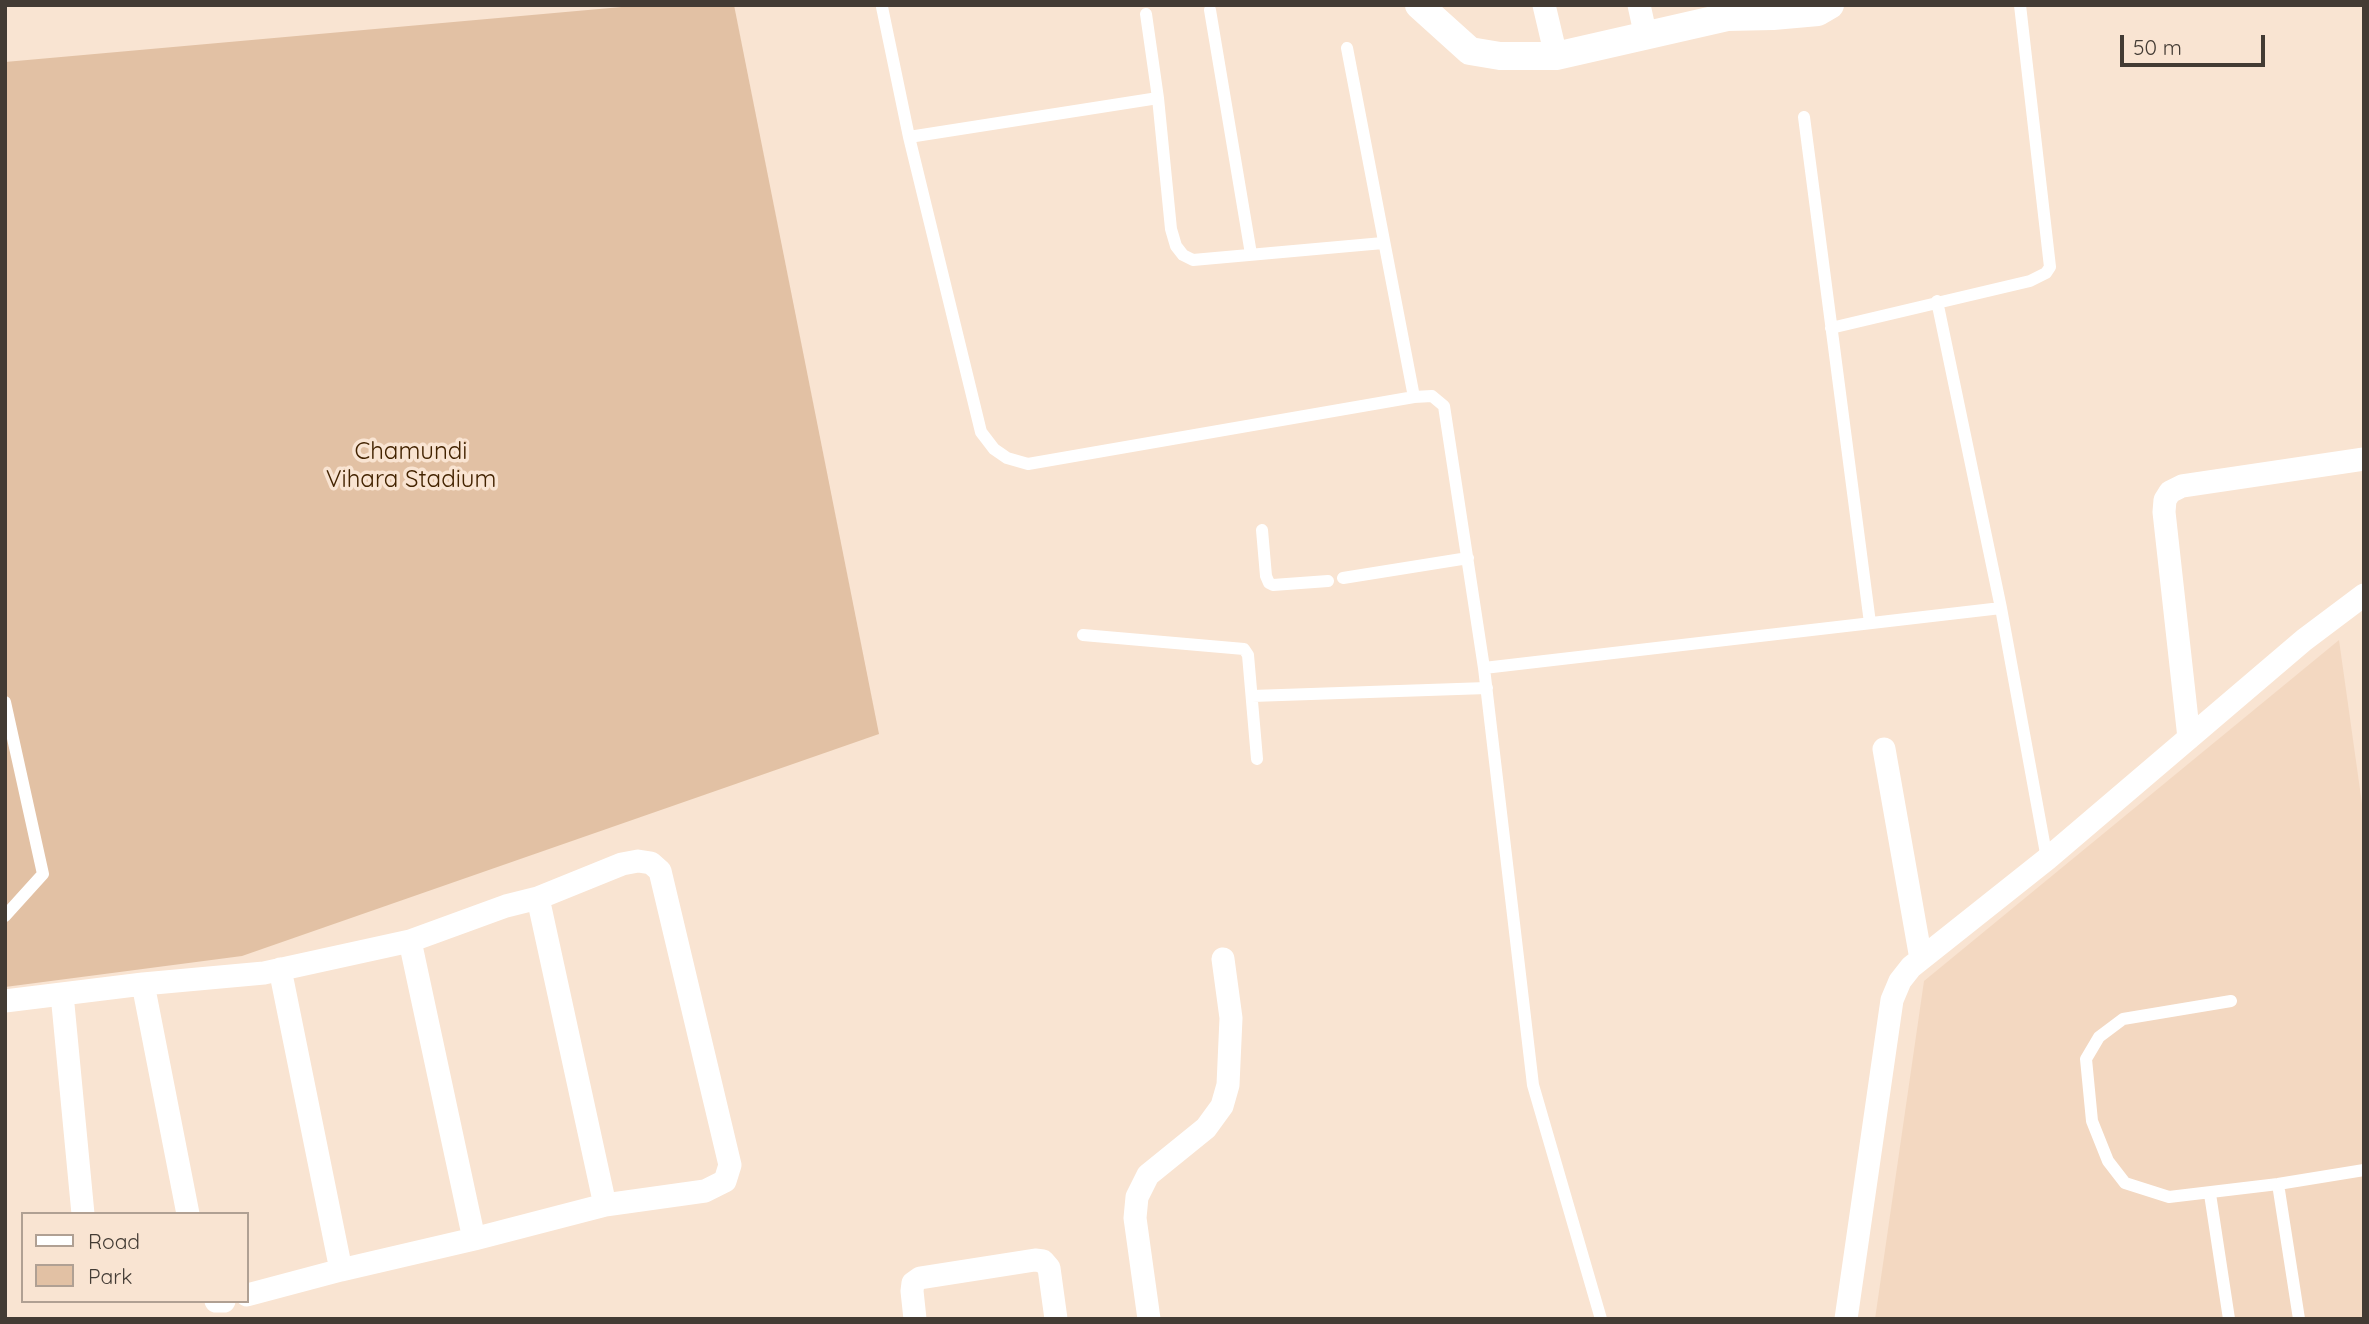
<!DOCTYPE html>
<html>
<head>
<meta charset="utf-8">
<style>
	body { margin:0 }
	#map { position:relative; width:2369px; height:1324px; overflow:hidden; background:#f9e4d2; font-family:Quicksand,sans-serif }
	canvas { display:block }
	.frame { position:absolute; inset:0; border:7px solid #433b34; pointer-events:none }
	.legend { position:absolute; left:21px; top:1212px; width:228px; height:91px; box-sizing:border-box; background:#f9e4d2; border:2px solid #b0a093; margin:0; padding:9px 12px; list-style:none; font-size:21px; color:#433b34 }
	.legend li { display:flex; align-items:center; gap:14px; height:35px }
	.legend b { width:35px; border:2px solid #b0a093 }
	.scale { position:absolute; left:2120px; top:35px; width:145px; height:32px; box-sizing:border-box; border:4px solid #433b34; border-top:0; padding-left:9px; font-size:21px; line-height:24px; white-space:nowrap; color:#433b34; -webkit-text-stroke:5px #f9e4d2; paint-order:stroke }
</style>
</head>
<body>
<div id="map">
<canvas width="2369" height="1324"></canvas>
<div class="frame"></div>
<ul class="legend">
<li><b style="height:9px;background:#fff"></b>Road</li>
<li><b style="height:19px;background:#e2c1a4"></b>Park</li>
</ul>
<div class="scale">50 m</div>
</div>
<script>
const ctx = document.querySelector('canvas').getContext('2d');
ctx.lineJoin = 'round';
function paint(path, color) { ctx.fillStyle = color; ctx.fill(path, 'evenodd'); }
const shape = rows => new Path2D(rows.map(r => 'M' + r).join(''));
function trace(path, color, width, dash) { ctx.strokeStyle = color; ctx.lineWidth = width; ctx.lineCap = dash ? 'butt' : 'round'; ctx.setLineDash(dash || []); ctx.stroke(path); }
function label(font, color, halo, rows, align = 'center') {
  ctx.font = font + ' Quicksand,sans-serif'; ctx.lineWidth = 7; ctx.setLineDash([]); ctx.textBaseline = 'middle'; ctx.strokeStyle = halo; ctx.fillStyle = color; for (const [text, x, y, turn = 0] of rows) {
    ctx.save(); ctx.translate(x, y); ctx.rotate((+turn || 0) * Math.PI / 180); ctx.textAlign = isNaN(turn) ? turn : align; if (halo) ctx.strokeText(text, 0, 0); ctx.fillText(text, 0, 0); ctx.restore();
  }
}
paint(shape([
	[2339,640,2364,818,2364,1319,1875,1319,1924,981]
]), '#f3d8c1');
paint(shape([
	[644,5,734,5,879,734,242,956,5,987,5,62]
]), '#e2c1a4');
trace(shape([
	[882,7,909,137,981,432,994,449,1007,458,1028,464,1414,397,1432,396,1444,406,1484,668,1533,1085,1601,1319],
	[1210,10,1251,254],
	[1146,14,1158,98,1171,229,1176,246,1183,255,1193,260,1383,243],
	[1347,48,1414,397],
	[1804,117,1870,623],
	[909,137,1158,98],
	[1937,301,2001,608,2047,859],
	[1831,328,2030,281,2046,273,2050,267,2020,5],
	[1262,530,1266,576,1269,583,1273,585,1328,581],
	[1343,578,1468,558],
	[1083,635,1244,649,1248,655,1257,759],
	[1484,668,2001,608],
	[1252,696,1487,688],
	[5,702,43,874,5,916],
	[2231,1001,2123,1019,2099,1037,2086,1059,2092,1121,2108,1161,2125,1183,2169,1197,2278,1184,2364,1170],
	[2278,1184,2299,1319],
	[2210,1194,2229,1319]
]), '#fff', 12);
trace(shape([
	[1544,5,1556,56],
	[1639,5,1646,37],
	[2189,738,2164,512,2165,500,2170,492,2182,486,2364,459],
	[1884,749,1921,959],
	[538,898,605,1205],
	[410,941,474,1239],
	[280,969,341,1270],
	[143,984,188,1214],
	[62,994,83,1214],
	[5,1001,143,984,264,973,410,941,506,906,538,898,622,864,638,861,651,863,660,871,730,1165,725,1181,705,1191,605,1205,474,1239,341,1270,247,1295],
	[216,1301,224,1301],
	[915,1319,912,1291,913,1283,920,1278,1035,1260,1043,1261,1049,1268,1056,1319],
	[1149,1319,1135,1218,1137,1197,1148,1175,1206,1128,1222,1106,1228,1085,1231,1018,1223,959],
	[1846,1319,1892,1000,1900,981,1911,967,2047,859,2304,640,2364,595]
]), '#fff', 23);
trace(shape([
	[1419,5,1470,51,1500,56,1556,56,1727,17,1773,16,1818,12,1830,5]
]), '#fff', 28);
label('24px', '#432300', '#f9e4d2', [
	["Chamundi",411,452],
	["Vihara Stadium",411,480]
]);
</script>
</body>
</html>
